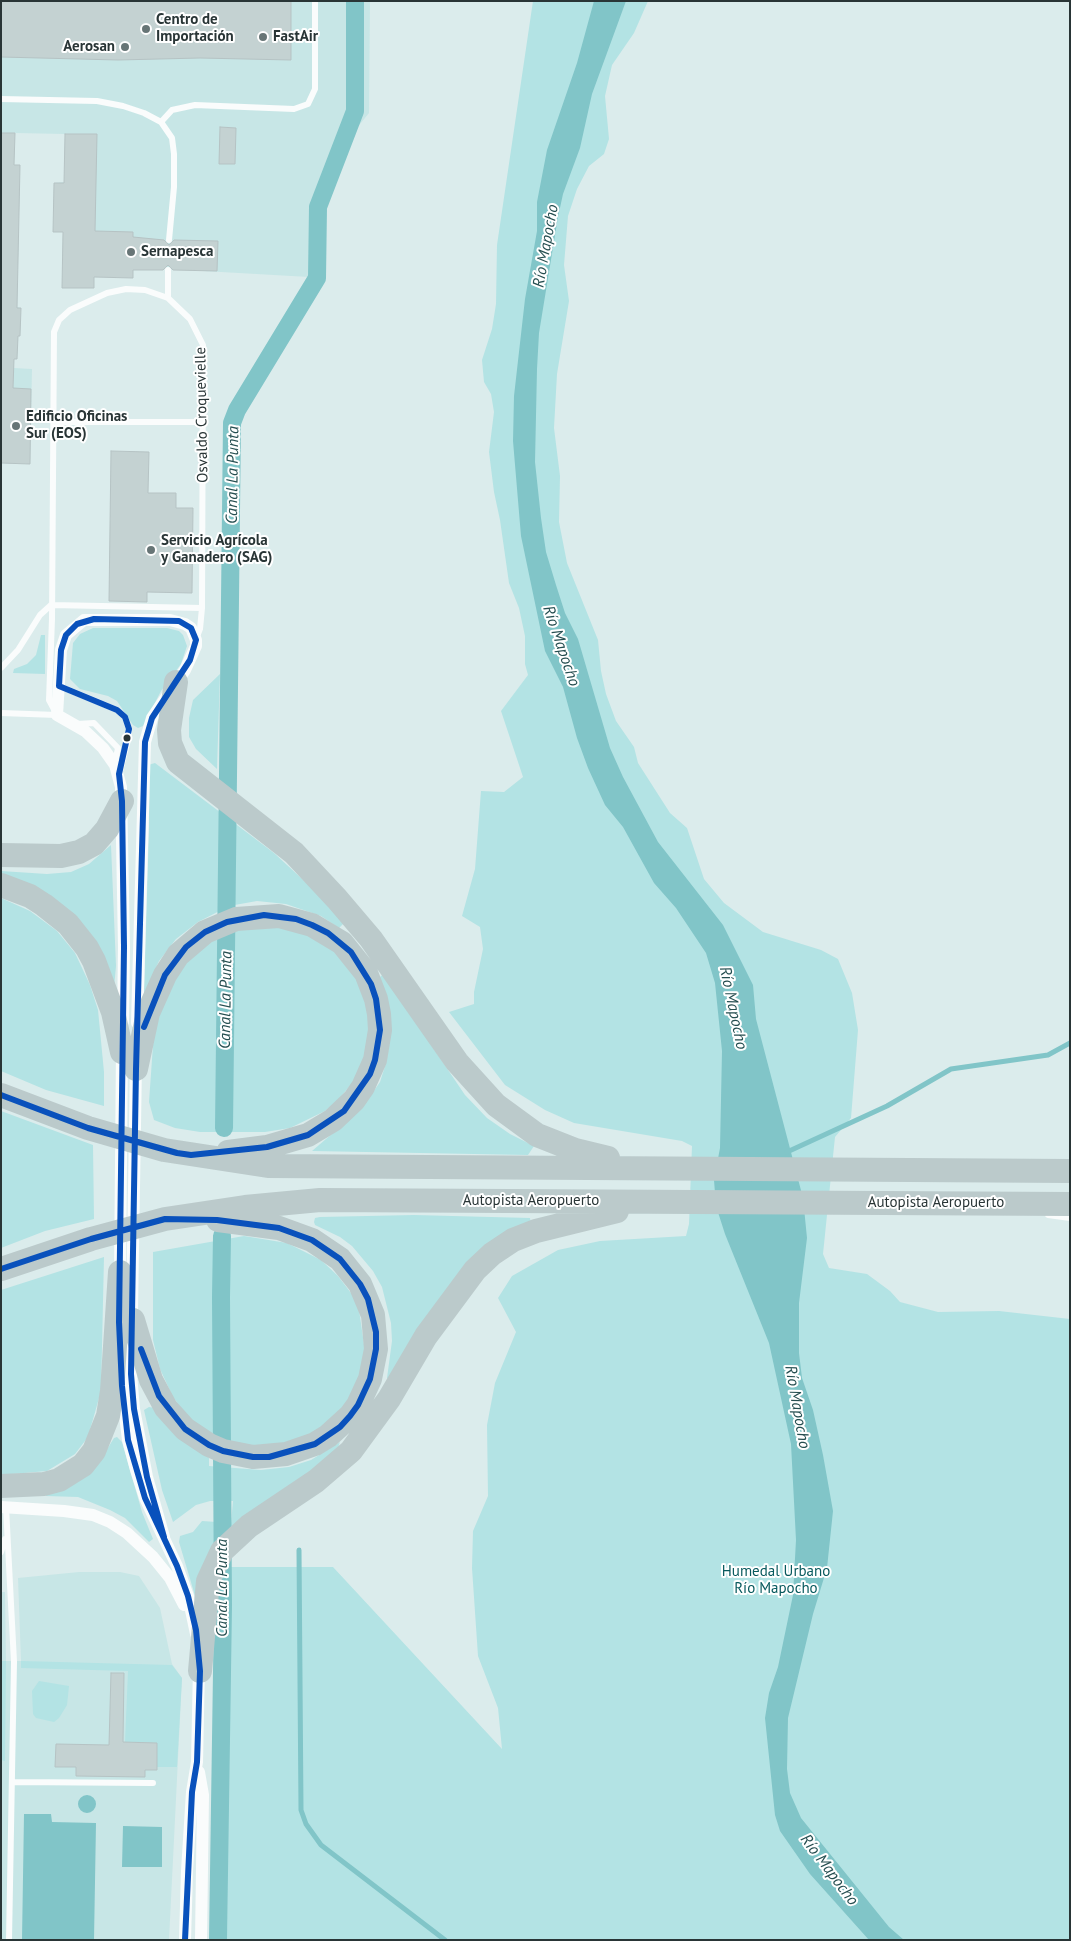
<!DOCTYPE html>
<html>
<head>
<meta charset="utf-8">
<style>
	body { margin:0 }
	#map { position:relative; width:1071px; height:1941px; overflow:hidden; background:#dbecec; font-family:"PT Sans",sans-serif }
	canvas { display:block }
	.frame { position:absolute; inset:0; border:2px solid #293536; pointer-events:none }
</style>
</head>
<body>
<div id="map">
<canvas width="1071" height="1941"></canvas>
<div class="frame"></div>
</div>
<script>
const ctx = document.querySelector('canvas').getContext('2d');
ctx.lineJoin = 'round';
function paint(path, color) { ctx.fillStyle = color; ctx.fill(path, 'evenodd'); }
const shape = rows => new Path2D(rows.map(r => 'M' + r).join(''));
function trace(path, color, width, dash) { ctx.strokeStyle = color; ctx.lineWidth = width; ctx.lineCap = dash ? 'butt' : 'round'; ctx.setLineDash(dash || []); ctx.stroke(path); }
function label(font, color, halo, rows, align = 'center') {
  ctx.font = font + ' "PT Sans",sans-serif'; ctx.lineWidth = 4; ctx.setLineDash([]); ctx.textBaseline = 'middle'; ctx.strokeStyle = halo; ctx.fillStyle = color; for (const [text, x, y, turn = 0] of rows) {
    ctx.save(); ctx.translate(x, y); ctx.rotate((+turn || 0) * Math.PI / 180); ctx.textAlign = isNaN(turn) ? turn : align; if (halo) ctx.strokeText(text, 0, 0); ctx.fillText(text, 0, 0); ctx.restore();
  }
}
paint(shape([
	[1,1,370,1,369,113,352,134,339,136,310,208,309,277,133,267,133,278,94,268,94,288,62,288,63,232,53,232,54,183,64,182,65,134,15,133,14,165,20,165,17,307,21,308,20,336,15,336,18,339,17,359,14,359,14,368,32,369,30,464,1,463],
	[79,1572,120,1572,139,1576,160,1608,172,1664,182,1678,169,1940,1,1940,1,1592,5,1592,6,1661,21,1661,18,1578]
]), '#c7e6e6');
paint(shape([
	[533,1,648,1,634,33,612,65,605,96,609,139,604,154,589,166,577,189,568,216,564,265,569,301,557,374,554,428,560,476,559,522,567,563,598,640,601,671,606,694,616,721,634,747,638,763,670,813,687,828,704,879,724,903,763,932,821,950,838,959,852,993,858,1030,851,1118,835,1137,823,1254,829,1268,867,1274,890,1291,900,1302,938,1312,999,1311,1070,1319,1070,1940,227,1940,228,1567,333,1567,502,1749,498,1708,478,1656,472,1568,473,1531,488,1496,487,1425,495,1383,516,1332,498,1298,512,1276,558,1250,600,1241,686,1236,689,1224,692,1146,682,1141,574,1123,545,1110,505,1085,449,1012,474,1004,474,992,483,949,480,927,462,916,475,869,481,791,504,792,523,777,501,711,528,675,525,664,525,636,519,608,509,583,500,520,494,492,489,452,494,412,491,394,484,382,482,360,492,329,496,304,497,245],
	[93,628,167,628,179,631,183,635,187,646,181,664,161,691,143,726,138,728,133,725,117,701,108,696,80,689,70,679,73,643,80,634],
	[41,635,45,635,45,674,13,673,14,669,27,664,36,655],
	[220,674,217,769,196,749,189,737,189,718,193,700],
	[155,763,274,853,313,889,344,923,339,928,321,916,286,904,257,901,229,906,198,922,176,939,159,961,144,994,149,828,148,765],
	[111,845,116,966,114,988,111,973,1,876,1,871,47,874,71,872,89,864],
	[1,898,30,911,57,931,75,953,90,985,98,1010,104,1072,104,1106,46,1090,1,1071],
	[261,923,311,933,349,963,369,1006,370,1032,367,1057,358,1076,338,1100,325,1111,290,1128,265,1132,200,1132,175,1128,154,1120,149,1102,154,1031,177,967,217,934],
	[383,974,465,1095,487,1118,510,1134,534,1146,528,1155,312,1151,362,1108,380,1082,386,1063,390,1039,378,979],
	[1,1111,93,1145,94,1219,45,1231,1,1248],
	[414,1215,530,1218,531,1224,391,1381,387,1378,392,1341,391,1323,382,1287,373,1271,352,1246,340,1237,315,1225,314,1222,315,1218,320,1217],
	[244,1236,287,1243,321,1260,338,1276,354,1297,359,1310,365,1351,355,1396,308,1442,235,1449,190,1420,173,1397,160,1369,153,1340,153,1252],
	[104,1257,101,1391,88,1437,75,1454,47,1471,1,1475,1,1290],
	[149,1407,155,1408,209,1458,209,1466,261,1470,289,1467,311,1460,340,1442,337,1451,232,1529,218,1529,216,1547,196,1599,179,1542,180,1536,193,1532,202,1521,231,1523,233,1501,210,1501,196,1505,173,1522,162,1490,144,1410],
	[117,1437,122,1442,142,1512,153,1539,149,1542,125,1518,110,1510,78,1497,46,1496,44,1490,101,1459,114,1438],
	[1,1661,6,1661,5,1761,1,1760],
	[21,1661,172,1665,182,1678,177,1767,157,1767,157,1743,125,1742,128,1671,21,1668],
	[39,1681,69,1686,67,1705,59,1718,54,1722,36,1718,33,1714,32,1691]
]), '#b3e3e4');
paint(shape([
	[594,1,626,1,592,94,580,148,563,194,558,217,539,333,537,369,535,462,541,518,546,552,556,585,565,613,578,639,610,748,623,777,658,842,723,925,753,985,756,1019,803,1198,807,1238,799,1303,799,1353,802,1378,813,1410,823,1455,833,1511,827,1568,813,1614,788,1718,787,1769,790,1793,801,1818,889,1927,904,1940,869,1940,810,1874,780,1831,775,1815,765,1718,769,1693,778,1667,793,1595,796,1540,791,1444,769,1343,725,1234,716,1206,714,1180,720,1148,722,1051,715,983,706,953,676,908,654,883,623,827,605,805,588,768,577,738,563,687,545,651,521,536,513,441,514,396,525,299,537,231,537,202,547,150,577,63],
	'78 1804a9 9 0 1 1 18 0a9 9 0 1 1-18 0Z',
	[24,1814,51,1814,52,1822,96,1823,94,1940,22,1940],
	[123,1826,162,1827,162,1867,122,1867]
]), '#81c5c8');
trace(shape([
	[787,1152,887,1106,951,1069,1048,1055,1070,1043],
	[299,1550,301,1810,306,1824,321,1845,445,1940]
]), '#81c5c8', 5);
trace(shape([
	[224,1128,232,423,237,410,317,278,318,207,355,111,355,1],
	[218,1940,223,1605,221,1297,222,1236]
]), '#81c5c8', 18);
const building = shape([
	[1,1,291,1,291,60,200,58,118,60,1,57,1,1],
	[220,127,236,128,235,164,219,164,220,127],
	[1,133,15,133,14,165,20,165,17,308,21,308,20,336,18,336,17,359,14,359,13,388,31,389,30,464,1,463,1,133],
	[65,134,97,134,95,231,133,232,133,237,164,240,169,245,174,240,218,241,217,271,173,270,168,265,163,270,133,270,133,278,94,277,94,288,62,288,63,232,53,232,54,183,64,183,65,134],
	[111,451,149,452,148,493,176,493,176,508,193,508,192,593,147,592,147,602,109,601,111,451],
	[111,1673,124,1673,123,1742,157,1743,157,1770,145,1770,145,1777,76,1776,76,1767,55,1767,56,1744,109,1745,111,1673]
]);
paint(building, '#c4d2d2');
trace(building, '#b6c3c4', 1);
trace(shape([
	[1,99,97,101,123,106,144,113,161,122,172,138,174,154,174,187,169,240],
	[161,122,172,110,195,105,294,109,308,104,315,89,315,1],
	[168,270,168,298],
	[53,422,203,422],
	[51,605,202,608],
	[1,668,18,650,40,615,51,605],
	[59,686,96,701,117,710,125,717,129,729,128,740,120,771],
	[1,713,57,715,49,700,52,619,54,332,59,320,70,310,107,293,126,289,145,290,168,298,190,319,203,345,202,608,200,629,196,639],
	[78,724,94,723,118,748,115,763],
	[1048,1215,1070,1218],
	[6,1507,14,1662,9,1940],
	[1,1552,5,1539],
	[12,1782,153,1783]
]), '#fafcfc', 6);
trace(shape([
	[123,1022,124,947,121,787,115,765,103,748,85,731,57,715,61,650,66,635,84,620,170,620,185,624,191,628,196,640,196,646,185,670,152,718,145,742,137,1023],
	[136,1063,131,1374,134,1409,147,1477,164,1537],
	[120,1277,122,1047],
	[121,1382,128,1440,136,1470,145,1498,177,1566,188,1596,196,1634],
	[1,1507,64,1511,93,1515,110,1522,127,1533,153,1557,170,1578,184,1605],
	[199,1772,203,1795,201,1940],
	[185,1940,187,1871,192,1792,197,1762,199,1666]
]), '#fafcfc', 12);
trace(shape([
	[176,682,169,730,170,743,178,762,294,853,337,899,371,939,457,1062,496,1105,537,1135,575,1150,608,1158],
	[1,855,61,856,79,852,94,844,107,829,122,801],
	[1,885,30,896,44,905,68,924,87,948,94,961,113,1012,122,1052],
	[136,1069,148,1013,165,975,178,955,205,932,236,919,279,916,312,925,342,943,366,973,376,999,379,1014,380,1030,375,1060,363,1087,354,1100,333,1120,308,1135,267,1147,228,1152],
	[1,1095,88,1128,164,1150,268,1166,1070,1171],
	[1,1269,91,1239,165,1219,245,1207,320,1200,1070,1204],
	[133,1320,151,1380,166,1408,185,1429,209,1445,223,1451,253,1457,286,1454,315,1444,328,1436,350,1416,358,1405,370,1379,376,1349,373,1315,360,1284,340,1259,312,1240,279,1228,218,1220],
	[1,1486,44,1484,59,1480,83,1465,94,1451,108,1416,112,1391,120,1272],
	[200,1671,208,1581,222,1551,249,1526,316,1481,351,1451,389,1399,426,1336,475,1270,492,1254,513,1240,536,1231,617,1211]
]), '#bbcacb', 24);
trace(shape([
	[1,1095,88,1128,177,1153,191,1155,267,1147,308,1135,344,1111,370,1074,375,1060,380,1030,376,999,371,984,351,952,328,933,312,925,296,919,264,915,227,922,205,932,186,947,165,975,144,1027],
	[1,1269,91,1239,165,1219,217,1220,279,1228,312,1240,340,1259,360,1284,368,1299,376,1332,376,1349,370,1379,358,1405,350,1416,340,1427,315,1444,269,1457,253,1457,223,1451,209,1445,185,1429,159,1396,141,1349],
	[164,1537,147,1477,134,1409,131,1374,136,1069,145,742,152,718,190,660,196,640,191,628,179,621,94,619,77,624,66,635,61,650,59,686,117,710,125,717,129,729,119,774,122,801,124,947,119,1322,122,1386,128,1440,145,1498,177,1566,188,1596,196,1630,200,1671,197,1762,192,1792,185,1940]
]), '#0951bc', 6);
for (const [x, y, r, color] of [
	[146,29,5,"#677576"],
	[263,37,5,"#677576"],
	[125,47,5,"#677576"],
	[131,252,5,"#677576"],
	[16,426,5,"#677576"],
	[151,550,5,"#677576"],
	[127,738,4.5,"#293536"]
]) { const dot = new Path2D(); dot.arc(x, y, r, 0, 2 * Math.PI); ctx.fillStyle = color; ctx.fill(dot); trace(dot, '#fff', 2); }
label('bold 15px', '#293536', '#fff', [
	["Centro de",156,20],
	["Importación",156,37],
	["FastAir",273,37],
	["Aerosan",115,47,"right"],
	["Sernapesca",141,252],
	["Edificio Oficinas",26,417],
	["Sur (EOS)",26,434],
	["Servicio Agrícola",161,541],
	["y Ganadero (SAG)",161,558]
], 'left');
label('15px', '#293536', '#fff', [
	["Osvaldo Croquevielle",202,415,-91],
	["Autopista Aeropuerto",531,1201],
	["Autopista Aeropuerto",936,1203]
]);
label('15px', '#07595d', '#fff', [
	["Humedal Urbano",776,1572],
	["Río Mapocho",776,1589]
]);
label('italic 16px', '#254e50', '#fff', [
	["Río Mapocho",546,246,-80],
	["Canal La Punta",233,475,-89],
	["Río Mapocho",561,646,71],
	["Canal La Punta",226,1000,-89],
	["Río Mapocho",733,1008,78],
	["Río Mapocho",797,1407,80],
	["Canal La Punta",222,1588,-90],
	["Río Mapocho",829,1870,53]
]);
</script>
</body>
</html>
